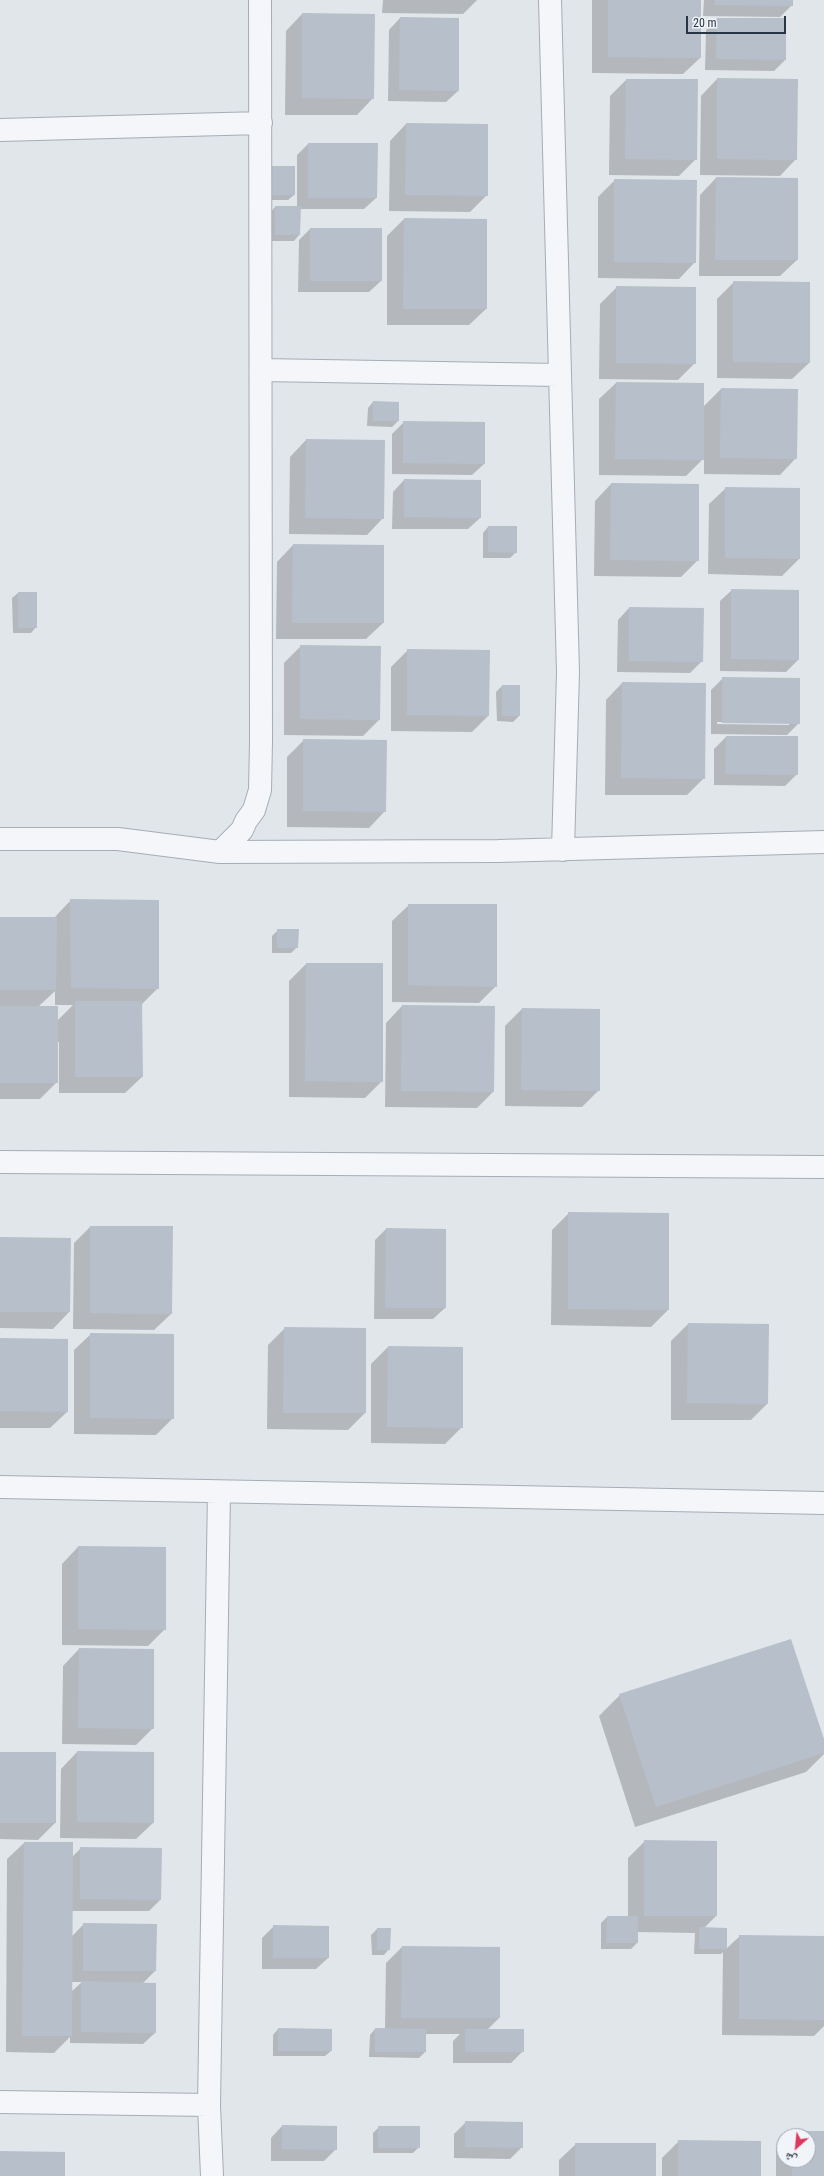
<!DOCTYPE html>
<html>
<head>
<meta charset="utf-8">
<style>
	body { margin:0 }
	#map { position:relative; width:824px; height:2176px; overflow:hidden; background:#e1e6eb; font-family:"Roboto Condensed","Noto Naskh Arabic",sans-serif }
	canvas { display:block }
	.north { position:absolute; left:776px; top:2128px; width:40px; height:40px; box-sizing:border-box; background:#f1f4f8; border:1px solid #a0a8b0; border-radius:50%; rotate:207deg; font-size:11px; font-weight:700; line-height:16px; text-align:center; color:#273545 }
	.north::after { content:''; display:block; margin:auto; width:14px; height:18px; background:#dd3960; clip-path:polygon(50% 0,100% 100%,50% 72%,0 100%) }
	.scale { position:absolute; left:686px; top:16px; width:100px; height:18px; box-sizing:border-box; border:2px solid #273545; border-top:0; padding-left:5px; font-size:12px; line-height:14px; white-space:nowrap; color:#273545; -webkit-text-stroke:3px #f1f4f8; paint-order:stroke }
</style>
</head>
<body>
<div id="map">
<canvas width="824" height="2176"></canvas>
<div class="north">ش</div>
<div class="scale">20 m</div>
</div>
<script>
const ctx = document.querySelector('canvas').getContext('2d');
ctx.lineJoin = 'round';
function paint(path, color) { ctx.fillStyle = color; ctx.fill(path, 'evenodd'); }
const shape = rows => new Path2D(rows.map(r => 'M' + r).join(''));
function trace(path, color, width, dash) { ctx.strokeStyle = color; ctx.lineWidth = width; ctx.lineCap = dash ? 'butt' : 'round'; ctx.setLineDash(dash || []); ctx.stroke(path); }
paint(shape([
	[383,0,477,0,463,14,382,13],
	[592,0,700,0,700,58,683,74,592,73],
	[704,0,792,0,792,5,780,17,703,16],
	[302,14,373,98,357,115,285,115,286,31],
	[400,18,458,91,446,102,388,101,389,30],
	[717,19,785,60,774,71,705,70,706,30],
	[717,79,796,159,780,176,700,175,701,96],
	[626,80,696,159,679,176,609,175,610,96],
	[406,124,487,195,470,212,389,211,390,141],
	[308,144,376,198,364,209,300,209,299,235,294,241,269,241,270,213,275,207,297,207,297,155],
	[265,173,294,195,288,200,264,200],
	[716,178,797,260,780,276,699,276,700,195],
	[615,180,695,262,679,279,598,278,598,197],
	[404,219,486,309,469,325,387,325,387,236],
	[310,229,381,281,369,292,298,292,299,240],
	[734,282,809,363,792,379,717,378,717,299],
	[617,287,695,363,678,380,599,379,600,304],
	[616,383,703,407,721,389,796,458,780,475,704,474,704,458,686,476,599,475,599,399],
	[373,402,398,421,392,427,367,426,368,408],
	[404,422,484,464,472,475,392,474,392,434],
	[306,440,383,518,367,535,289,534,290,457],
	[404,480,480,518,468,529,392,529,393,492],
	[611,484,698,560,681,577,594,576,595,501],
	[726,488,799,559,782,576,708,574,709,504],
	[488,527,516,552,510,558,483,558,483,533],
	[293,545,383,623,366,639,276,639,277,562],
	[732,590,798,660,786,672,720,671,720,601],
	[18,593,36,627,31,633,13,633,12,598],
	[629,608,702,661,690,673,617,672,618,620],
	[301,646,379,720,363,736,284,735,284,663],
	[408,650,488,716,472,732,391,731,391,667],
	[723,678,799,723,787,735,711,734,711,690],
	[717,722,789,723,789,725,717,724],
	[622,683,704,778,687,795,605,795,606,700],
	[502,686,519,716,513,722,497,721,496,692],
	[726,737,797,737,797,774,785,786,714,785,714,749],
	[304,740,385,811,369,828,287,827,287,757],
	[71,900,158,988,141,1005,142,1077,125,1093,59,1093,59,1042,57,1042,57,1082,40,1099,0,1099,0,918,54,918],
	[55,991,55,1005,73,1005,57,1021,38,1007],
	[409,905,496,986,479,1003,392,1002,392,921],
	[278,930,297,947,291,953,272,953,272,936],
	[306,964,382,964,382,1081,365,1098,289,1097,289,981],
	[402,1006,493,1092,477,1108,385,1107,386,1023],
	[522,1009,599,1090,582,1107,505,1106,505,1026],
	[569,1213,668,1310,651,1327,551,1325,552,1230],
	[90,1227,171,1314,154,1330,73,1329,74,1243],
	[386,1229,445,1308,433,1319,374,1319,375,1240],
	[0,1238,70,1239,69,1312,53,1329,0,1328],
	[688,1324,767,1404,751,1420,671,1420,671,1341],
	[285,1328,365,1413,348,1430,267,1429,268,1345],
	[91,1334,173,1418,156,1435,74,1434,74,1350],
	[0,1339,67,1412,50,1428,0,1428],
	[388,1347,462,1427,445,1444,371,1443,371,1364],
	[78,1547,165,1629,148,1646,62,1645,62,1564],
	[79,1649,153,1728,136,1745,62,1744,63,1666],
	[620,1695,824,1742,824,1754,806,1772,635,1827,599,1716],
	[77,1752,153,1823,136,1839,60,1838,61,1769],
	[0,1753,55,1753,55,1823,38,1840,0,1839],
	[645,1841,716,1842,716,1916,703,1929,726,1949,740,1936,824,1937,824,2026,814,2036,722,2035,723,1952,721,1954,694,1954,695,1933,637,1932,637,1943,631,1949,601,1949,601,1923,607,1917,628,1917,628,1858],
	[24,1843,72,1857,81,1848,160,1900,149,1911,72,1911,72,1936,84,1924,155,1971,143,1983,155,2033,143,2044,70,2043,70,2037,54,2053,6,2052,7,1859],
	[71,1982,82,1982,71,1992],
	[274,1926,328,1958,316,1969,262,1969,262,1938],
	[377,1929,389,1949,384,1955,372,1955,371,1935],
	[402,1947,499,2018,487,2030,523,2051,511,2063,453,2063,453,2041,460,2034,425,2034,425,2052,419,2058,369,2057,370,2035,375,2029,385,2029,386,1963],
	[278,2029,331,2051,325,2056,273,2056,273,2035],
	[466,2122,522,2147,510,2159,454,2158,454,2134],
	[282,2126,336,2149,324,2161,271,2161,271,2138],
	[379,2127,419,2147,413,2153,373,2153,373,2133],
	[793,2132,824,2132,824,2176,776,2176,776,2148,784,2140,784,2160,808,2160,808,2136,788,2136],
	[679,2141,760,2176,662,2176,662,2158],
	[576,2144,655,2176,559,2176,559,2160]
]), '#0003');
paint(shape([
	[608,0,701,0,701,58,608,57],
	[715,0,793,0,793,6,714,5],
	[302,13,375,14,374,99,302,98],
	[400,17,459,18,459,91,399,90],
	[717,18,786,18,786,60,716,59],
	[717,78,798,79,797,160,717,159],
	[626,79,698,79,697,160,625,159],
	[406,123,488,124,488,196,405,195],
	[308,143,378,143,377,198,308,198],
	[270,166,295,166,295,195,270,195],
	[716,177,798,178,798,260,715,260],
	[614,179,697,180,696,263,614,262],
	[275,206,301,206,300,235,275,235],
	[404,218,487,219,487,309,403,309],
	[310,228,382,228,382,281,310,281],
	[733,281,810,282,810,363,733,362],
	[616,286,696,287,696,364,616,363],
	[616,382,704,383,704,460,615,459],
	[721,388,798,389,797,459,720,458],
	[373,401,399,402,399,421,373,421],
	[403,421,485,422,485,464,403,463],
	[306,439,385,440,384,519,305,518],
	[404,479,481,480,481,518,404,517],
	[611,483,699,484,699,561,610,560],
	[725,487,800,488,800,559,725,558],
	[488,526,517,526,517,553,488,552],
	[293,544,384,545,384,623,292,623],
	[731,589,799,590,799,660,731,659],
	[18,592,37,592,37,628,18,628],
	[629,607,704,608,703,662,629,661],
	[300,645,381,646,380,720,300,719],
	[407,649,490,650,489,716,407,715],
	[722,677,800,678,800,724,722,723],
	[622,682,706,683,705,779,621,778],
	[502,685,520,685,520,716,502,716],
	[726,736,798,736,798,775,725,774],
	[303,739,387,740,386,812,303,811],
	[70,899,159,900,159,989,71,988],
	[408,904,497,904,497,987,408,985],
	[0,917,57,917,56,990,0,990],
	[277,929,299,929,298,948,277,948],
	[306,963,383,963,383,1082,305,1081],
	[75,1001,142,1001,143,1077,75,1077],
	[402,1005,495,1006,494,1092,401,1091],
	[0,1006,58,1006,58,1083,0,1083],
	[522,1008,600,1009,600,1091,521,1090],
	[568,1212,669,1213,669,1310,568,1309],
	[90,1226,173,1226,172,1314,90,1313],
	[386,1228,446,1229,446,1308,385,1308],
	[0,1237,71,1238,70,1312,0,1312],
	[688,1323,769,1324,768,1404,687,1403],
	[284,1327,366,1328,366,1413,283,1413],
	[90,1333,174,1334,174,1419,90,1418],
	[0,1338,68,1339,68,1412,0,1411],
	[388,1346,463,1347,463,1428,387,1427],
	[78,1546,166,1547,166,1630,78,1629],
	[791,1639,824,1739,824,1753,656,1807,619,1694],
	[79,1648,154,1649,154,1729,78,1728],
	[77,1751,154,1752,154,1823,77,1822],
	[0,1752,56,1752,56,1823,0,1823],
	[644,1840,717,1841,717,1916,644,1916],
	[24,1842,73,1842,72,2036,22,2036],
	[80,1847,162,1848,161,1900,80,1899],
	[607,1916,638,1916,638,1943,606,1943],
	[83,1923,157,1924,156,1971,83,1971],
	[273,1925,329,1926,329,1958,273,1958],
	[699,1927,727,1928,727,1949,699,1949],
	[377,1928,391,1928,390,1950,377,1950],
	[739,1935,824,1936,824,2020,739,2019],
	[402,1946,500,1947,500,2018,401,2018],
	[81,1981,156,1983,156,2033,81,2032],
	[278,2028,332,2029,332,2051,278,2051],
	[375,2028,426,2029,426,2052,375,2052],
	[465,2029,524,2029,524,2052,465,2052],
	[465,2121,523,2122,523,2148,465,2147],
	[282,2125,337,2126,337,2150,282,2149],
	[378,2126,420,2126,420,2148,378,2148],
	[792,2131,824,2131,824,2176,792,2176,792,2160,808,2160,808,2136,792,2136],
	[678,2140,761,2141,761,2176,678,2176],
	[575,2143,656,2143,656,2176,575,2176],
	[0,2151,65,2152,65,2176,0,2176]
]), '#b7bfca');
const minor = shape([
	[550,0,568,672,563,850],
	[0,130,261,123],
	[262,370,559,375],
	[0,839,118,839,220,852,242,830,246,821,254,810,260,790,261,742,260,0],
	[220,852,498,851,824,842],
	[0,1162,824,1167],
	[0,1487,824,1503],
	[0,2102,209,2105],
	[212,2176,209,2105,219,1492]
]);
trace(minor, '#a5adb6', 24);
trace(minor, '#f4f6f9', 22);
</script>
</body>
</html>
